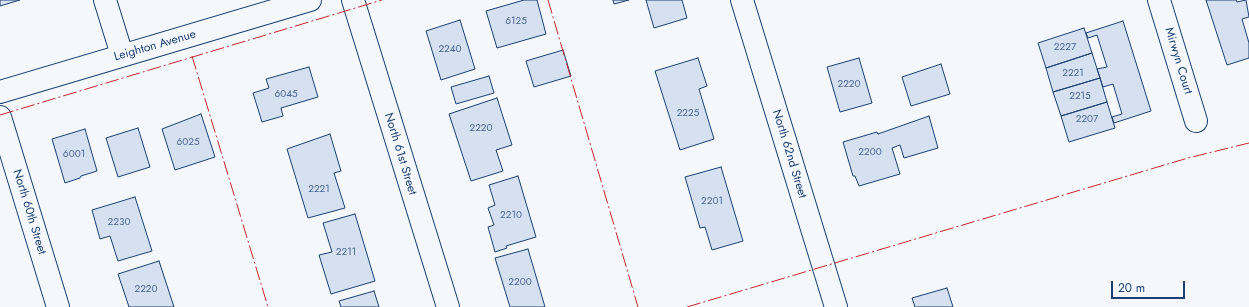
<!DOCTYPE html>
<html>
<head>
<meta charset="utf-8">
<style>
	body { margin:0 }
	#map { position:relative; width:1249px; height:307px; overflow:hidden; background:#f4f7fb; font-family:Jost,sans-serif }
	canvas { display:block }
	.scale { position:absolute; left:1111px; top:281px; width:74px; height:18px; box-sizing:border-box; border:2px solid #1d3f73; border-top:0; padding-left:5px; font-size:12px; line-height:14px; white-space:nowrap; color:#1d3f73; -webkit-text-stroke:3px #f4f7fb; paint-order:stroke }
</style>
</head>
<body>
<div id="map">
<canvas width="1249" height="307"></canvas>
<div class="scale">20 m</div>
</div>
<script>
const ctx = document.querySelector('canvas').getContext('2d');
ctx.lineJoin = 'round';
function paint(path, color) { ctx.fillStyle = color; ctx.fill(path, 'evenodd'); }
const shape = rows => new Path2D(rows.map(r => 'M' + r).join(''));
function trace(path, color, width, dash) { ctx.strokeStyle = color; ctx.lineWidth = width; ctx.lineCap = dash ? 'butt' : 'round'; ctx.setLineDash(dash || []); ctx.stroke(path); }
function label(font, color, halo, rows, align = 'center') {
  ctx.font = font + ' Jost,sans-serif'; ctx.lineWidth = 3; ctx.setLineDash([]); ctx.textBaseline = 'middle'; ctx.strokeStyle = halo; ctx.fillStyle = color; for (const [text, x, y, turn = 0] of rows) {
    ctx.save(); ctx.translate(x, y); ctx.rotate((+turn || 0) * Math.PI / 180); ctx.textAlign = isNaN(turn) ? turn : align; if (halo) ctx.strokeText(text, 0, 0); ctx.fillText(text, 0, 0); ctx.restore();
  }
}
const building = shape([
	[0,0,20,0,0,6,0,0],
	[524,0,537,0,546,34,497,48,486,11,524,0],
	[613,0,629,0,614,4,613,0],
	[646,0,682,0,687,18,654,28,646,0],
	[1206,0,1236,0,1237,2,1246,0,1249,17,1242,19,1249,43,1249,58,1227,65,1206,0],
	[460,20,475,69,441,80,426,31,460,20],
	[1123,21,1151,111,1114,123,1112,117,1122,114,1113,84,1103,87,1097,69,1107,67,1097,35,1088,38,1086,33,1123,21],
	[1084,28,1092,53,1046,68,1038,43,1084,28],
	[563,50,571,76,534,87,526,61,563,50],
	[1092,53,1100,78,1053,92,1046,68,1092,53],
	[698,58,707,86,699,89,714,139,680,150,655,71,698,58],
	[859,58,872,103,840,112,827,67,859,58],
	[941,64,950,94,911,106,902,77,941,64],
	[309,67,318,97,281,108,283,116,262,122,253,93,269,88,266,79,309,67],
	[489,76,494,93,456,104,451,87,489,76],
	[1100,78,1107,102,1061,116,1053,92,1100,78],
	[497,98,512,145,496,150,503,171,471,181,449,114,497,98],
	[1107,102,1115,128,1069,142,1061,116,1107,102],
	[201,114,215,157,175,170,162,129,201,114],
	[929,116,938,148,904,158,900,145,892,148,900,174,859,186,855,176,853,176,843,142,877,132,878,134,929,116],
	[138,128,150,167,118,177,106,138,138,128],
	[85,129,97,171,81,176,80,178,65,183,52,139,85,129],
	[330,134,341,171,334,173,345,208,308,218,287,149,330,134],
	[721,167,743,241,712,250,705,227,700,228,685,177,721,167],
	[518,176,536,237,506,246,507,248,495,252,488,227,494,225,488,208,495,205,489,185,518,176],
	[135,197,152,251,118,261,110,236,100,239,92,210,135,197],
	[355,214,375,281,331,294,319,255,332,252,323,223,355,214],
	[528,249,545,307,510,307,495,258,528,249],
	[159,261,174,307,129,307,118,274,159,261],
	[947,288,953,307,915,307,912,298,947,288],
	[374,291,379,307,341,307,339,301,374,291]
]);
paint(building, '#d5e0f0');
trace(building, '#1d3f73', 1);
const minor = shape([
	[105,0,122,55],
	[353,0,448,307],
	[742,0,836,307],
	[1159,0,1196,121],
	[0,92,310,0],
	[0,117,58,307]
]);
trace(minor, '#1d3f73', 24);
trace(minor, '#f4f7fb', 22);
trace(shape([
	[548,0,638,307],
	[192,56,268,307],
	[0,115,382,0],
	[687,307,1188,158,1249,143]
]), '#c62828', 1, [14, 3, 2, 3]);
label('10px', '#4b6792', null, [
	["6125",516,22],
	["2227",1065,48],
	["2240",450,50],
	["2221",1073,74],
	["2220",849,85],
	["6045",286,95],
	["2215",1080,97],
	["2225",688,114],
	["2207",1087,120],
	["2220",481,129],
	["6025",188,143],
	["2200",870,153],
	["6001",74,155],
	["2221",319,190],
	["2201",712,202],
	["2210",511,216],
	["2230",119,223],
	["2211",346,253],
	["2200",520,283],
	["2220",146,290]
]);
label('12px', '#1d3f73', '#f4f7fb', [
	["Leighton Avenue",155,46,-16],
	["Mirwyn Court",1178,61,73],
	["North 61st Street",400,154,73],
	["North 62nd Street",789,154,73],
	["North 60th Street",29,212,73]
]);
</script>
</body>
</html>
